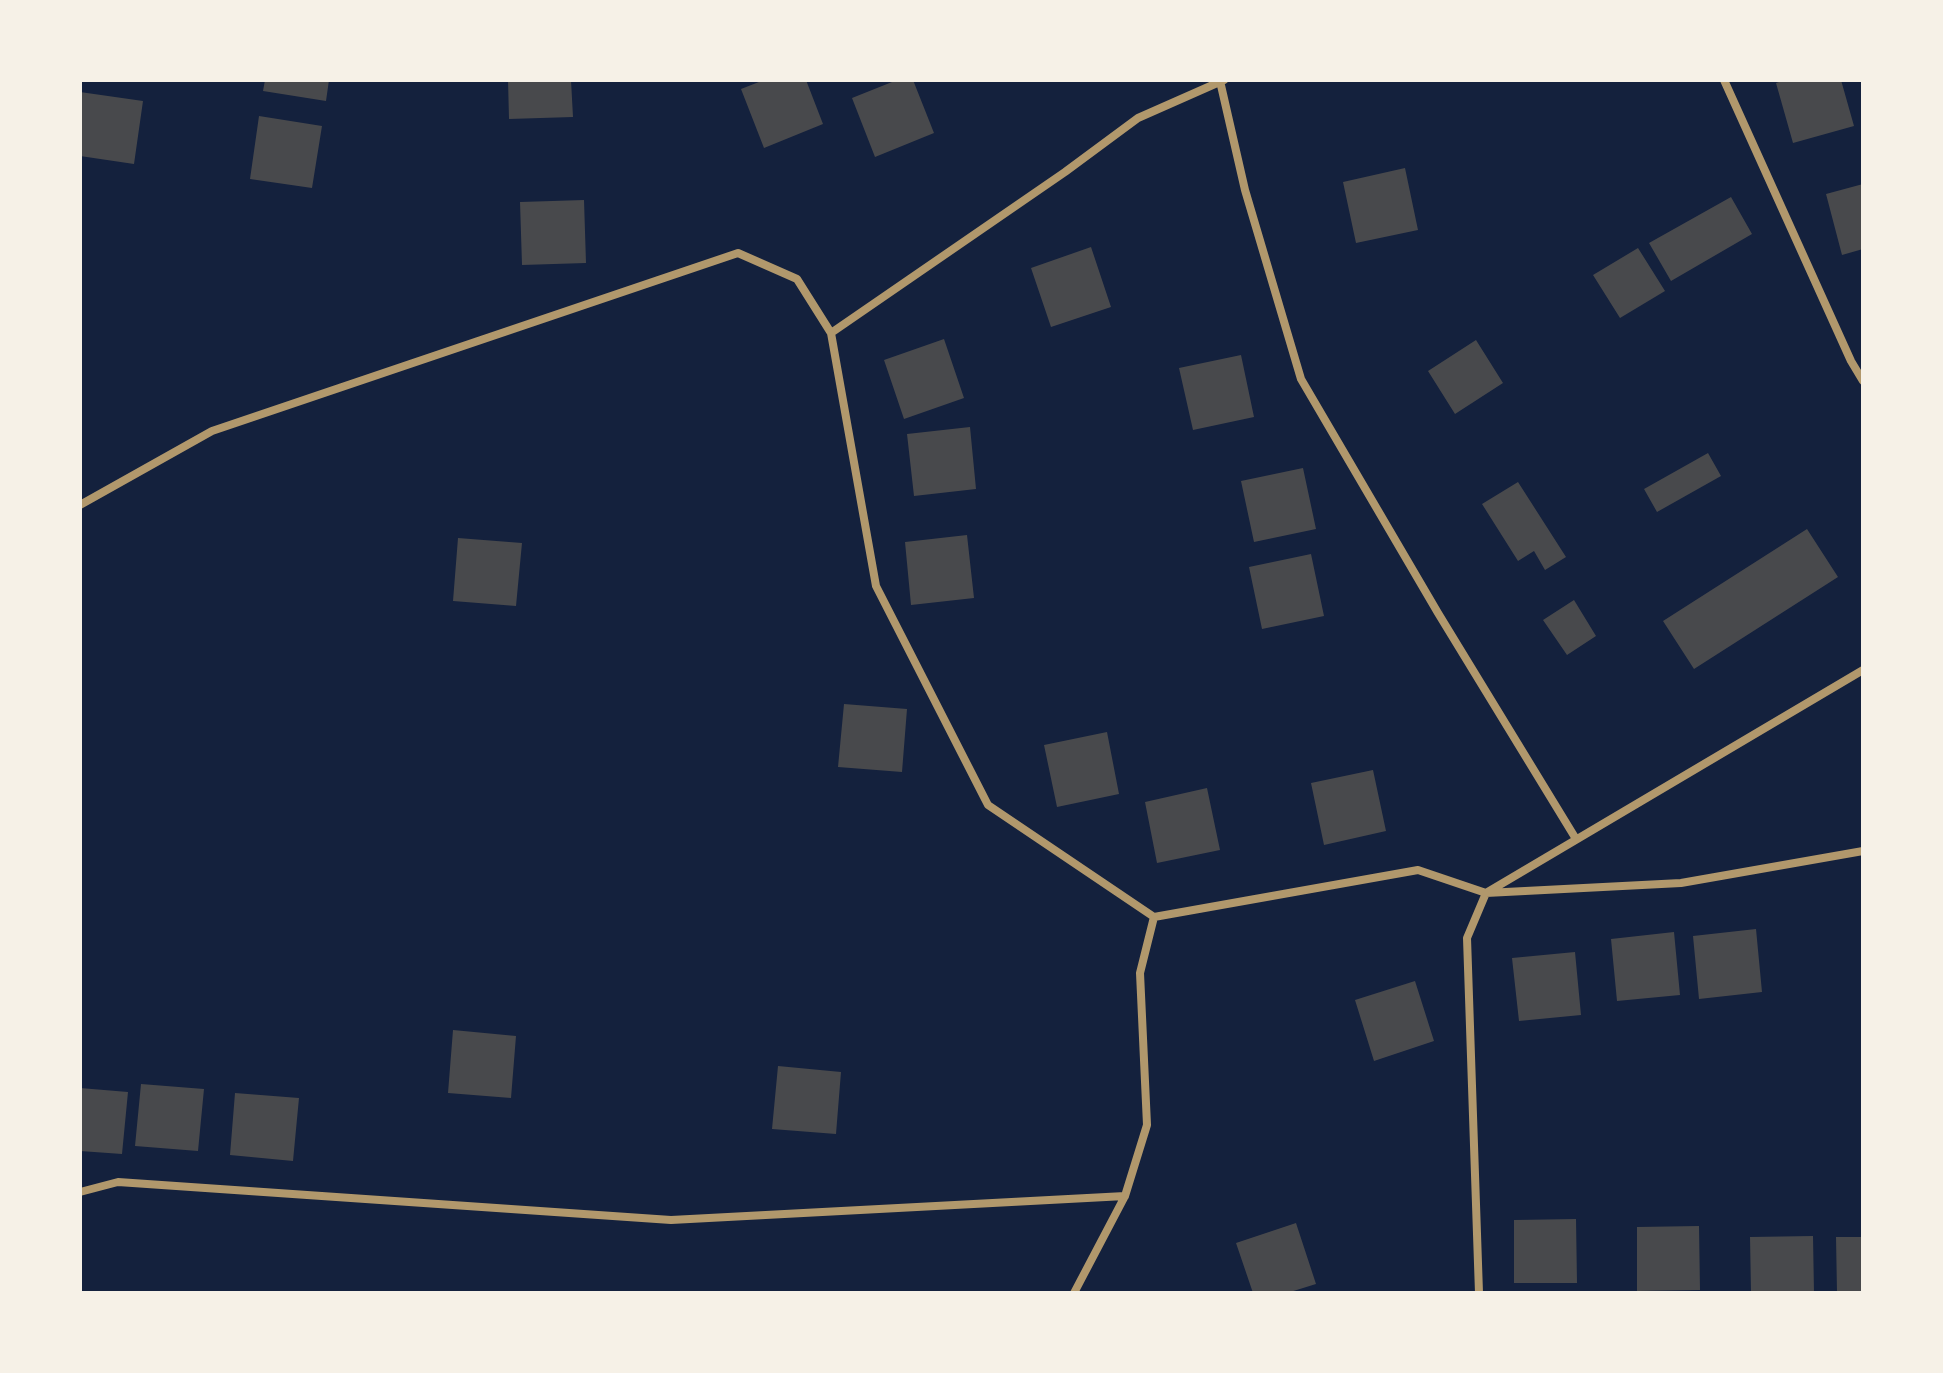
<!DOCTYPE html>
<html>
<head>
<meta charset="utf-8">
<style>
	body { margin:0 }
	#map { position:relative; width:1943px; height:1373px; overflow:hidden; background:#14213d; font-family:Merriweather,serif }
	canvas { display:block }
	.frame { position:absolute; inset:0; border:82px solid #f6f1e7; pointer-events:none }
</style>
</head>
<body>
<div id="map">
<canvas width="1943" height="1373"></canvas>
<div class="frame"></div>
</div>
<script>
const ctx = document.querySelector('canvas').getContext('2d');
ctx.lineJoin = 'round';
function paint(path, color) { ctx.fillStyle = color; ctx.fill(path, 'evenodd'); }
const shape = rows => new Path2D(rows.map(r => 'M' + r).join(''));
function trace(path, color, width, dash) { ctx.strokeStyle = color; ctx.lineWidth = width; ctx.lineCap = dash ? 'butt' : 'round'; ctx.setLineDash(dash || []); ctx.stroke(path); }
paint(shape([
	[265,80,329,80,326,101,263,91],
	[508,80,571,80,573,117,509,119],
	[764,80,806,80,823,124,764,148,741,89],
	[897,80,913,80,934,133,875,157,852,98],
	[1785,80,1841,80,1854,126,1793,143,1776,83],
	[80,92,143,101,134,164,80,156],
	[259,116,322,126,312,188,250,179],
	[1405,168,1418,230,1356,243,1343,182],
	[1863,184,1863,249,1842,255,1826,194],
	[1731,197,1752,234,1671,281,1649,243],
	[584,200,586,263,522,265,520,202],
	[1091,247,1111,307,1051,327,1031,268],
	[1638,248,1665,291,1620,318,1593,275],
	[944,339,964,398,904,419,884,360],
	[1476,340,1503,383,1455,414,1428,371],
	[1241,355,1254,417,1193,430,1179,368],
	[970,427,976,489,914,496,907,434],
	[1708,453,1721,476,1657,512,1644,489],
	[1303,468,1316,529,1254,542,1241,481],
	[1518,482,1566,557,1545,570,1534,551,1518,561,1482,504],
	[1807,529,1838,577,1694,669,1663,621],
	[967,535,974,598,911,605,905,542],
	[458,538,522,543,516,606,453,601],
	[1311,554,1324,616,1262,629,1249,567],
	[1574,600,1596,636,1567,655,1543,620],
	[844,704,907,709,902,772,838,767],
	[1107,732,1119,794,1057,807,1044,745],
	[1373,770,1386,831,1324,845,1311,783],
	[1207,788,1220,850,1157,863,1145,802],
	[1756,929,1762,992,1699,999,1693,936],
	[1674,932,1680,995,1617,1001,1611,939],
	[1575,952,1581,1015,1519,1021,1512,958],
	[1415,981,1434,1041,1374,1061,1355,1000],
	[453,1030,516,1036,511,1098,448,1093],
	[778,1066,841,1072,836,1134,772,1129],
	[141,1084,204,1089,198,1151,135,1146],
	[80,1088,128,1092,122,1154,80,1151],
	[235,1093,299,1098,293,1161,230,1155],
	[1576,1219,1577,1283,1514,1283,1514,1220],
	[1296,1223,1316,1284,1287,1293,1253,1293,1236,1243],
	[1699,1226,1700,1290,1637,1291,1637,1227],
	[1813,1236,1814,1293,1751,1293,1750,1237],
	[1836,1237,1863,1237,1863,1293,1837,1293]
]), '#48494c');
trace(shape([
	[1724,80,1851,361,1863,381],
	[1220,81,1245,190,1301,379,1438,613,1576,839],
	[831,333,876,586,988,805,1154,917,1140,973,1147,1125,1125,1196,1074,1293],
	[80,505,212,431,738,253,797,279,831,333,1065,172,1138,118,1224,80],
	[1154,917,1418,870,1486,893,1863,670],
	[80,1192,118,1182,671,1220,1125,1196],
	[1479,1293,1467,938,1486,893,1681,883,1863,851]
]), '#b1986c', 8);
</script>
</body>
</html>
